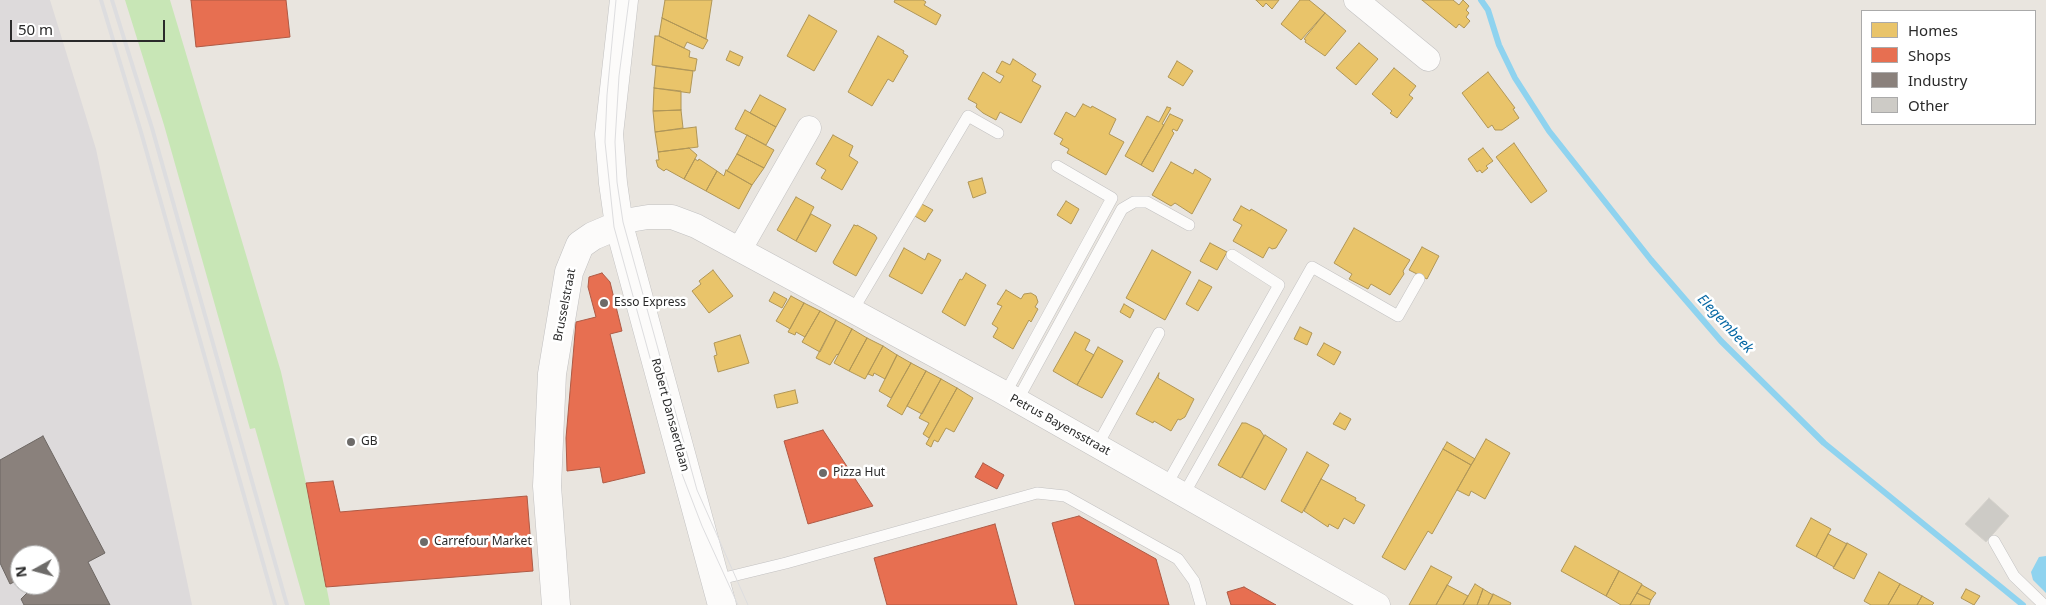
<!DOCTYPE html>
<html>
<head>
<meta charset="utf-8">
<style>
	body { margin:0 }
	#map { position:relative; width:2046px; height:605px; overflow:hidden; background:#e9e5df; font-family:"Noto Sans",sans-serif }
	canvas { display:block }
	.legend { position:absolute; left:1861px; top:10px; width:175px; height:115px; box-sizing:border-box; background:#fff; border:1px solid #aaa; margin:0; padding:6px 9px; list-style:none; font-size:15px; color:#2a2a2a }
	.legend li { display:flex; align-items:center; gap:10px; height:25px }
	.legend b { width:25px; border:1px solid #aaa }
	.north { position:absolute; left:10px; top:545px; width:50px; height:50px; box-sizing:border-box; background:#fff; border:1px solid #aaa; border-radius:50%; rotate:263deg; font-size:14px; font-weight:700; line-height:20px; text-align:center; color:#2a2a2a }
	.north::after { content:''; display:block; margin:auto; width:18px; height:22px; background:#6d6b69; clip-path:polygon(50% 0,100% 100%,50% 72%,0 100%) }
	.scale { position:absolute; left:10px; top:20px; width:155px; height:22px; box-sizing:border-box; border:2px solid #2a2a2a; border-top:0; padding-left:6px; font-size:15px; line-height:18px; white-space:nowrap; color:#2a2a2a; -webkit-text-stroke:4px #fff; paint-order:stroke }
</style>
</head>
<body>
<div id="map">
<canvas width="2046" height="605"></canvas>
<ul class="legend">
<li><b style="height:14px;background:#e9c46a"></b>Homes</li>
<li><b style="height:14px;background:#e76f51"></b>Shops</li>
<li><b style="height:14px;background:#8a817c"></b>Industry</li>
<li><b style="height:14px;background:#cdcbc6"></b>Other</li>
</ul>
<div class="north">N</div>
<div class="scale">50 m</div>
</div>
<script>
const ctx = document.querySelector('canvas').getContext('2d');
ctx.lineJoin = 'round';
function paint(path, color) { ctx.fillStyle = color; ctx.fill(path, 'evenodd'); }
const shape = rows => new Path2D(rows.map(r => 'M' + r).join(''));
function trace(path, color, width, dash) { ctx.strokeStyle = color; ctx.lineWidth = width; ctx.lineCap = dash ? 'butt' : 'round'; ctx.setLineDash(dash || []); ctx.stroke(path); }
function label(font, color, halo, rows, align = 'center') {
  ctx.font = font + ' "Noto Sans",sans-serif'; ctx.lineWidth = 5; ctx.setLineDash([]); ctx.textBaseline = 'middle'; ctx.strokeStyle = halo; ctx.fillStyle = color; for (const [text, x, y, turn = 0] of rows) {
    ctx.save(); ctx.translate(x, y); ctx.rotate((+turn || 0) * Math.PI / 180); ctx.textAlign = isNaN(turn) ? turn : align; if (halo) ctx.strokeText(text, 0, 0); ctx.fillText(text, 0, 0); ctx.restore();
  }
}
paint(shape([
	[0,0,50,0,96,149,192,605,0,605],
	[20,555,50,555,50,585,20,585]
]), '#dddadb');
paint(shape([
	[125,0,170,0,281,372,306,483,330,605,305,605,255,428,250,429,164,125]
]), '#c8e6b6');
paint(shape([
	[2046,556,2046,593,2033,580,2031,572,2039,557]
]), '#8fd3ef');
const homes = shape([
	[665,0,712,0,706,39,662,18,665,0],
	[895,0,923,0,926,2,924,5,941,15,936,25,894,2,895,0],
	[1256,0,1279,0,1272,9,1266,3,1263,7,1256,0],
	[1300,0,1309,0,1325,13,1301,40,1281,24,1300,0],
	[1422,0,1453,0,1459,5,1463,0,1469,6,1466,10,1469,13,1466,17,1470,21,1464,28,1459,24,1456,28,1422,0],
	[1325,13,1346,31,1325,56,1305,42,1306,40,1304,39,1325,13],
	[809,15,837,31,814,71,787,56,809,15],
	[662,18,708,40,703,49,687,42,684,48,659,36,662,18],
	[655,36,659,36,690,51,689,57,697,59,695,71,652,65,655,36],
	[878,36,904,51,903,53,908,56,893,82,888,79,872,106,848,92,878,36],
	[1359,43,1378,59,1356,85,1336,68,1359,43],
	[730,51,743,57,739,66,726,60,730,51],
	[1013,59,1036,74,1032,81,1041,86,1021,123,1000,112,996,120,983,113,976,107,977,104,968,99,983,72,1000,83,1004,76,996,72,1002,61,1010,65,1013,59],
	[1177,61,1193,71,1183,86,1168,77,1177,61],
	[656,66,693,71,690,93,654,88,656,66],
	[1394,68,1416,86,1409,95,1413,98,1397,118,1390,113,1392,111,1372,94,1394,68],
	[1488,72,1515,108,1513,109,1519,118,1502,130,1495,130,1492,125,1488,128,1462,93,1488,72],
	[654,88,681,91,681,110,653,111,654,88],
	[760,95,786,109,776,127,750,113,760,95],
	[1083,104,1091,108,1092,106,1116,119,1109,134,1124,142,1106,175,1067,153,1069,149,1060,144,1063,139,1054,134,1066,112,1075,117,1083,104],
	[1167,107,1171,108,1162,124,1164,125,1141,165,1125,156,1147,116,1159,122,1167,107],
	[681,110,683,128,655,132,653,111,681,110],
	[745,110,776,127,766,145,735,129,745,110],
	[1170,114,1183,120,1177,131,1173,129,1172,131,1174,133,1153,172,1141,165,1170,114],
	[696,127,698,147,658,152,655,132,696,127],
	[747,135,774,150,764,168,737,154,747,135],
	[833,135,853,146,849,156,858,162,842,190,821,178,826,170,816,164,833,135],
	[1514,143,1547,191,1531,203,1496,157,1514,143],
	[689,148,697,155,684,179,666,169,664,171,658,167,656,160,659,160,658,152,689,148],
	[1483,148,1493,161,1486,166,1488,168,1482,173,1480,170,1477,172,1468,159,1483,148],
	[737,154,764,168,752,185,727,171,737,154],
	[695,159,698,161,699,159,717,171,706,191,684,179,695,159],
	[1171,162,1193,174,1195,169,1211,179,1192,214,1175,203,1171,206,1152,195,1171,162],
	[726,170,752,185,739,209,706,191,717,171,724,176,726,170],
	[982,178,986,193,973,198,968,182,982,178],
	[796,197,814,207,796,241,777,230,796,197],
	[1066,201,1079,209,1071,224,1057,215,1066,201],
	[920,203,933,210,925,222,913,215,920,203],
	[1241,206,1250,211,1251,209,1287,230,1276,248,1272,249,1269,247,1263,258,1233,241,1242,225,1233,220,1241,206],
	[811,214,831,225,816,252,796,241,811,214],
	[854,225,857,226,857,225,875,235,877,238,856,276,834,264,833,262,854,225],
	[1354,228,1410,260,1403,271,1404,274,1390,295,1371,284,1368,289,1349,279,1352,274,1334,263,1354,228],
	[1210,243,1227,252,1217,270,1200,261,1210,243],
	[1422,247,1439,256,1427,279,1409,270,1422,247],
	[904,248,925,260,928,253,941,260,922,294,889,276,904,248],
	[1152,250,1191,272,1165,320,1126,298,1152,250],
	[713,270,733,296,709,313,692,291,701,284,699,281,713,270],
	[966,273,986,285,965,326,942,312,960,279,962,280,966,273],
	[1199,280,1212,287,1198,311,1186,304,1199,280],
	[1006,290,1021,299,1024,294,1031,293,1036,296,1038,302,1035,307,1038,309,1031,322,1029,320,1013,349,993,337,998,328,992,324,1002,306,997,304,1006,290],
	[774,292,787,299,782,308,769,301,774,292],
	[791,296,804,303,790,329,776,321,791,296],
	[804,303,820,311,805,337,796,332,795,335,788,332,804,303],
	[1124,304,1134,310,1130,318,1120,312,1124,304],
	[820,311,836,320,820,352,802,342,820,311],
	[836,320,852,329,838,355,837,354,830,365,816,358,836,320],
	[1300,327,1312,333,1307,345,1294,339,1300,327],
	[852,329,867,338,849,371,834,363,852,329],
	[1075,332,1090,340,1085,350,1094,355,1077,385,1053,371,1075,332],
	[740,335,749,363,718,372,714,356,717,355,714,343,740,335],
	[867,338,883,346,865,379,849,371,867,338],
	[1324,343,1341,352,1334,365,1317,355,1324,343],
	[883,346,897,355,885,379,874,373,873,376,868,374,883,346],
	[1098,347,1123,361,1102,398,1077,385,1098,347],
	[897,355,911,363,891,398,879,391,897,355],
	[911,363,926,371,902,415,887,406,911,363],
	[926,371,941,379,922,414,907,406,926,371],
	[1159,373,1158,378,1194,399,1185,417,1180,420,1178,419,1171,431,1154,421,1153,423,1136,414,1159,373],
	[941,379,957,388,929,438,923,434,929,423,919,418,941,379],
	[957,388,973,398,954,432,946,428,938,442,934,440,931,447,926,444,957,388],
	[795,390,798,403,777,408,774,395,795,390],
	[1340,413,1351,419,1345,430,1333,424,1340,413],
	[1242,423,1246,423,1260,430,1264,436,1241,478,1218,465,1242,423],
	[1265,435,1287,449,1265,490,1242,477,1265,435],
	[1486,439,1510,453,1485,499,1471,491,1469,496,1457,490,1486,439],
	[1447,442,1475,459,1471,465,1443,449,1447,442],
	[1443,449,1471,465,1432,534,1428,531,1405,570,1382,557,1443,449],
	[1307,452,1329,465,1302,513,1281,501,1307,452],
	[1321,479,1356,498,1355,500,1365,505,1354,524,1344,518,1338,529,1329,524,1328,527,1304,511,1321,479],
	[1811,518,1831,529,1816,557,1796,546,1811,518],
	[1828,534,1847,544,1834,567,1816,557,1828,534],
	[1847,543,1867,554,1854,579,1833,568,1847,543],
	[1575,546,1619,571,1606,596,1561,571,1575,546],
	[1431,566,1452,577,1436,605,1409,605,1431,566],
	[1619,571,1642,584,1630,605,1621,605,1606,596,1619,571],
	[1879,572,1900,584,1888,605,1871,605,1864,601,1879,572],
	[1475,584,1483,589,1477,605,1463,605,1475,584],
	[1900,584,1922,596,1917,605,1888,605,1900,584],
	[1447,585,1468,596,1463,605,1436,605,1447,585],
	[1642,585,1656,593,1651,600,1637,593,1642,585],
	[1483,589,1493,595,1488,605,1477,605,1483,589],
	[1966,589,1980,596,1974,605,1961,598,1966,589],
	[1637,593,1651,600,1649,605,1630,605,1637,593],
	[1493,594,1511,603,1510,605,1488,605,1493,594],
	[1922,596,1934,603,1932,605,1917,605,1922,596]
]);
paint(homes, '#e9c46a');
trace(homes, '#b09657', 1);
const shops = shape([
	[191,0,286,0,290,37,196,47,191,0],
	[602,273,610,282,622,331,610,334,645,473,603,483,600,467,567,471,566,438,576,322,596,317,588,287,589,277,602,273],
	[823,430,873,506,808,524,784,441,823,430],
	[983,463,1004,475,997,489,975,477,983,463],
	[333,481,340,512,527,496,533,571,326,587,306,483,333,481],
	[1079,516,1156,559,1169,605,1075,605,1052,523,1079,516],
	[995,524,1017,605,887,605,874,558,995,524],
	[1244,587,1276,605,1231,605,1227,592,1244,587]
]);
paint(shops, '#e76f51');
trace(shops, '#ae5a45', 1);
const industry = shape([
	[43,436,105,553,88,562,110,605,24,605,21,599,27,593,23,585,50,585,50,555,20,555,20,579,10,584,0,563,0,460,43,436]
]);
paint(industry, '#8a817c');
trace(industry, '#6d6763', 1);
trace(shape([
	[1481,0,1488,10,1499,45,1515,78,1549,131,1651,260,1721,341,1824,443,2023,605]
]), '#8fd3ef', 6);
const building = shape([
	[1989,498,2009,516,1986,542,1965,524,1989,498]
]);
paint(building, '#cdcbc6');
trace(building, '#d4d1cb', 1);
const lane = shape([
	[853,310,968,116,998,133],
	[1005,394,1112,198,1057,166],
	[1017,401,1122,209,1134,202,1147,202,1189,225],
	[1097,446,1159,333],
	[1167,484,1279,285,1232,255],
	[1184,494,1312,267,1398,316,1419,279],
	[1994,541,2014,576,2044,605],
	[716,580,786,563,1037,493,1065,496,1178,559,1194,581,1201,605]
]);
const street = shape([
	[1356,0,1428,59],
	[619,225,630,220,648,217,672,217,696,226,999,390,1378,605],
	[740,249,809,128]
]);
const secondary = shape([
	[624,0,609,134,613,183,619,225,722,605],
	[556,605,547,486,552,374,569,272,580,245,593,236,619,225]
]);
trace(lane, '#c2c1c1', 12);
trace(street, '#c2c1c1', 25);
trace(secondary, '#c2c1c1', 29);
trace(lane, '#fcfbfa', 11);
trace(street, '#fcfbfa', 24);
trace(secondary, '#fcfbfa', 28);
trace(shape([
	[616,0,607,95,605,142,614,227,682,474,702,526,738,605],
	[629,0,619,76,615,142,617,182,623,222,697,490,748,605]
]), '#dddddf', 1);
trace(shape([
	[101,0,141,132,275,605],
	[112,0,152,128,287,605]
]), '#dddddf', 4);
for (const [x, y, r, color] of [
	[604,303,5,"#6d6b69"],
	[351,442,5,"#6d6b69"],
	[823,473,5,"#6d6b69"],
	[424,542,5,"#6d6b69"]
]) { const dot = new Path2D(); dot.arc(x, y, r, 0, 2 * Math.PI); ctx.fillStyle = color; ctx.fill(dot); trace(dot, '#fff', 2); }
label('12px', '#2a2a2a', '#fff', [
	["Esso Express",614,303],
	["GB",361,442],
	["Pizza Hut",833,473],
	["Carrefour Market",434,542]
], 'left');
label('12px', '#2a2a2a', '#fff', [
	["Brusselstraat",565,305,-79],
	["Robert Dansaertlaan",670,415,75],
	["Petrus Bayensstraat",1060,425,29]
]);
label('italic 14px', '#0567a4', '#fff', [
	["Elegembeek",1725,324,47]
]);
</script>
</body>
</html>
